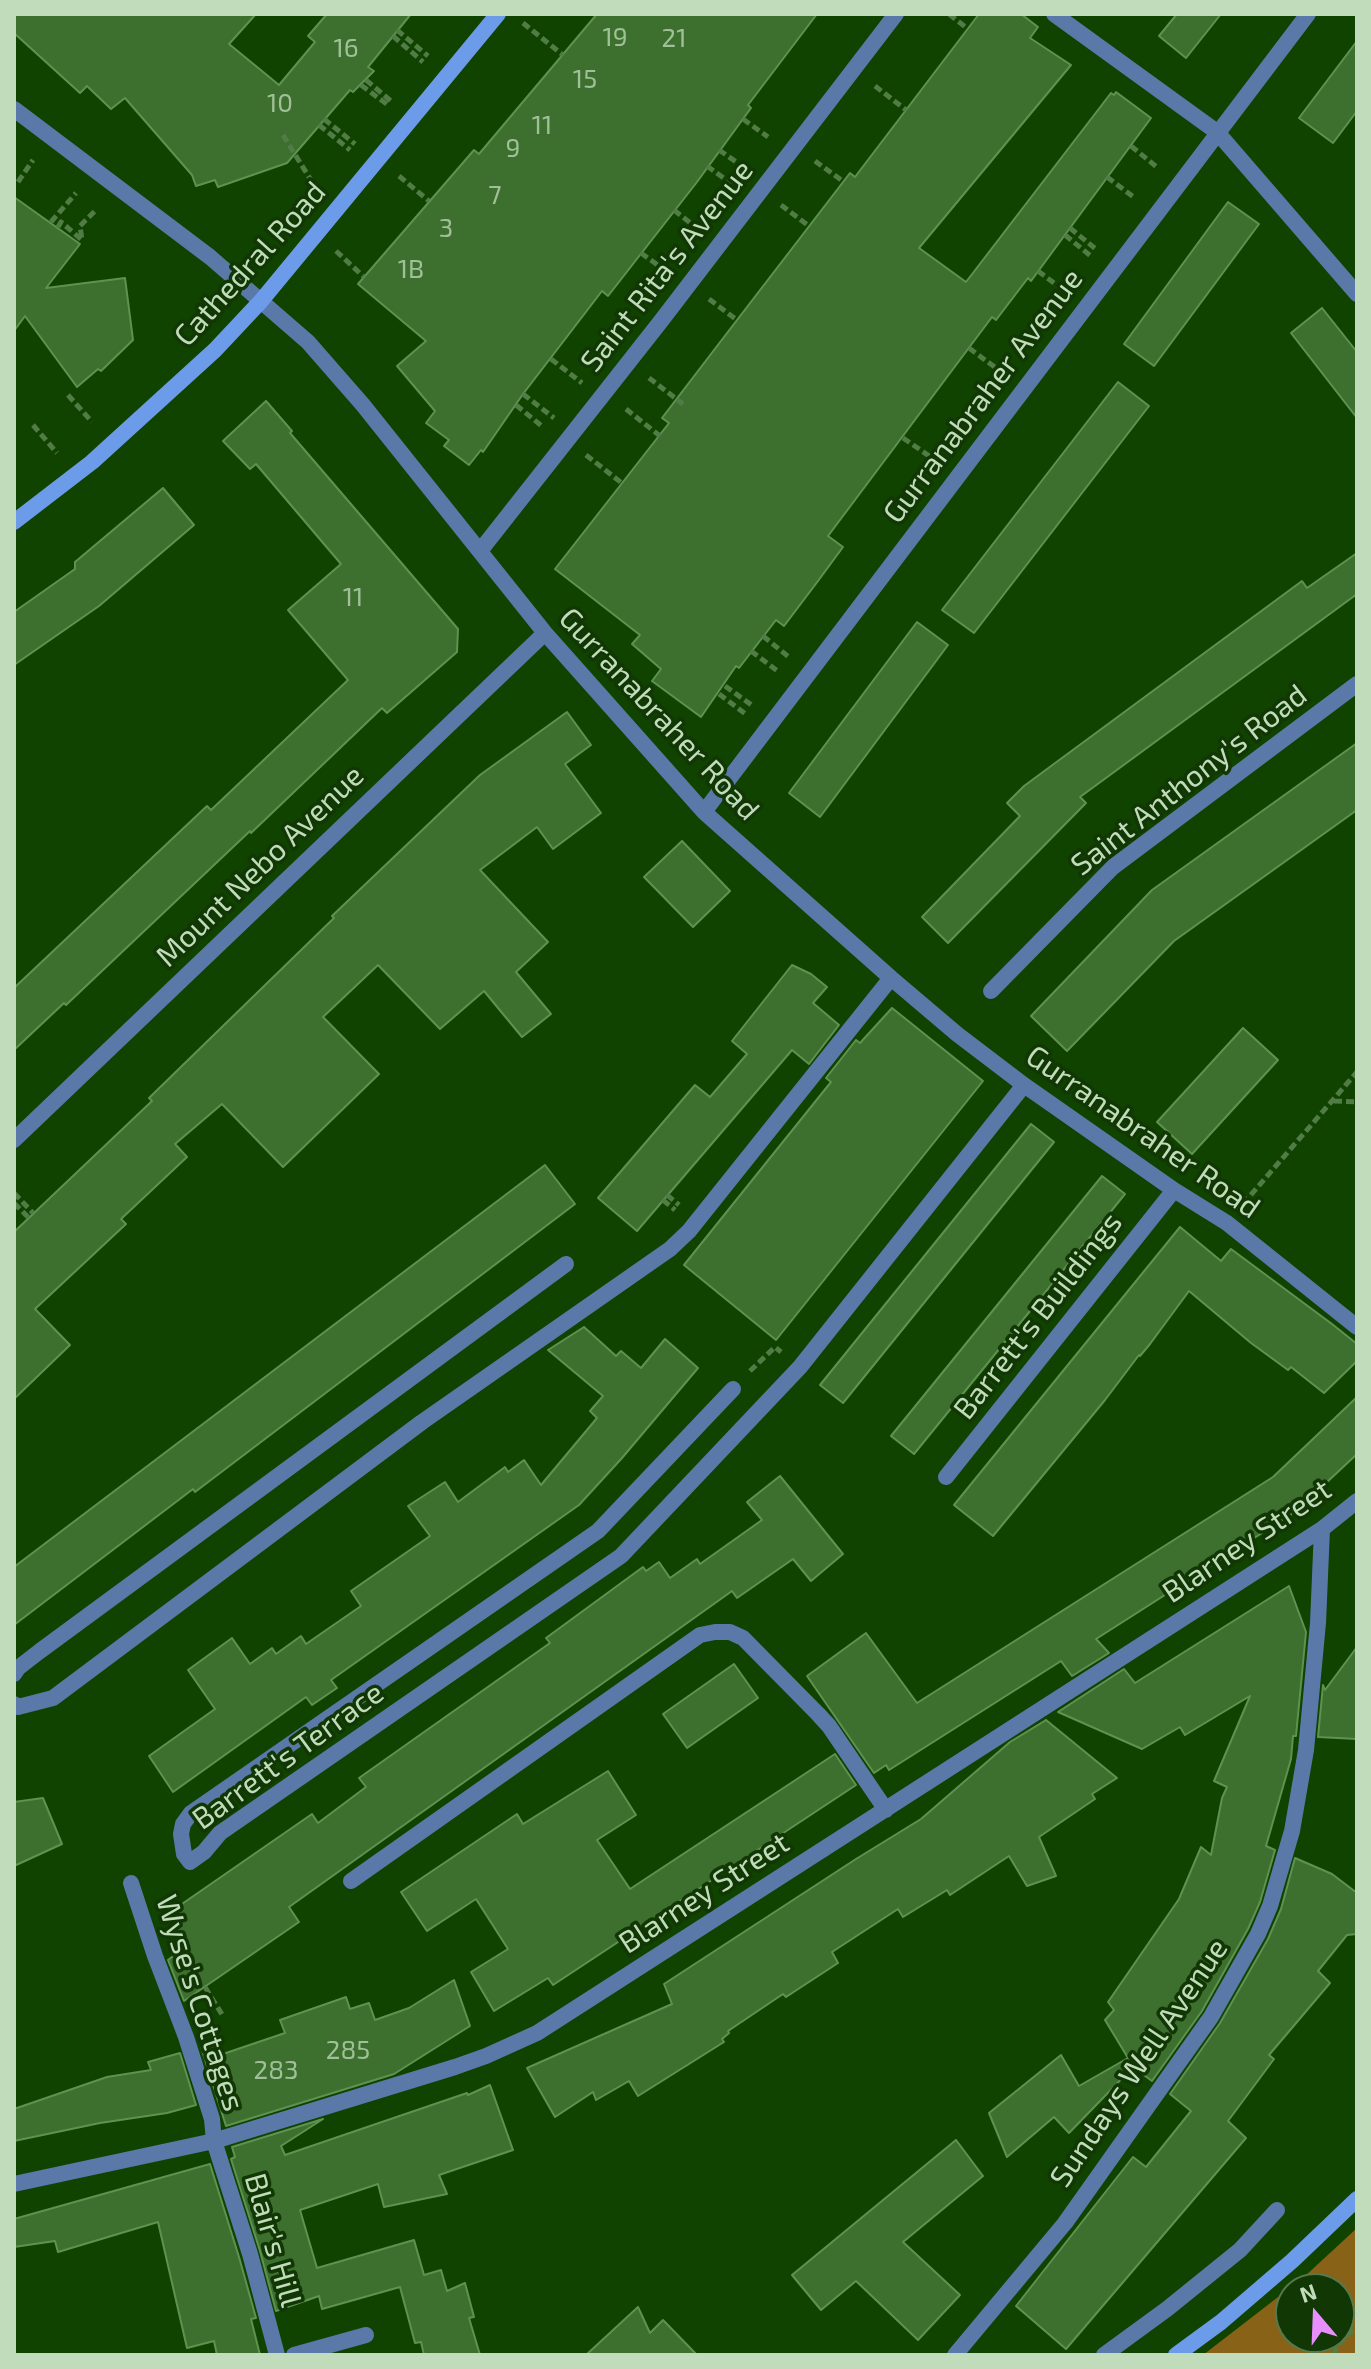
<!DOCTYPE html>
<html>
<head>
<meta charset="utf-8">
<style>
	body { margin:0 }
	#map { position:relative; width:1371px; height:2369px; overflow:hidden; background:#104300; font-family:"Exo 2",sans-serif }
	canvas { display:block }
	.frame { position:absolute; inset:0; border:16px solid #c1dcba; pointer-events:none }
	.north { position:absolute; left:1275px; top:2273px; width:80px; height:80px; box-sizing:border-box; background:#113704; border:2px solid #57794d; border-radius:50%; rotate:341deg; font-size:22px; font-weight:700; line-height:32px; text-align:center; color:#c1dcba }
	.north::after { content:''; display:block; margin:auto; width:28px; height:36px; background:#e88eff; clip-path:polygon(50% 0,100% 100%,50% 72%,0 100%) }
</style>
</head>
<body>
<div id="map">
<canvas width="1371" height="2369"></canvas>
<div class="frame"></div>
<div class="north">N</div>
</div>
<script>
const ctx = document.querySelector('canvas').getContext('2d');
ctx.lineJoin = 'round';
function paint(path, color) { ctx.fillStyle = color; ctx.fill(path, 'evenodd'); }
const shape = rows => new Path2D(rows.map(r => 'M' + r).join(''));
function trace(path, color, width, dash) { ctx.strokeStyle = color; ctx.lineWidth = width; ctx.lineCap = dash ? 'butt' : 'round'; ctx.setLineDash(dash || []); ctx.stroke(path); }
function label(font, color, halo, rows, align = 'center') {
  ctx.font = font + ' "Exo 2",sans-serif'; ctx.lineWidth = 7; ctx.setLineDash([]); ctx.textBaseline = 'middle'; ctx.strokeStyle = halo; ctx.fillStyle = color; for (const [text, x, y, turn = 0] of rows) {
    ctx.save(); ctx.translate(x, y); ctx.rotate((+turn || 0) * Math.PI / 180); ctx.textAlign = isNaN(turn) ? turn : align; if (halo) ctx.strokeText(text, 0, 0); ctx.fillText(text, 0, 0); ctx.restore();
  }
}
paint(shape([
	[1357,2228,1357,2355,1203,2355,1304,2277],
	[1291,2289,1339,2289,1339,2337,1291,2337]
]), '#886217');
const building = shape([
	[14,14,256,14,229,44,279,85,315,42,308,36,327,14,411,14,368,67,374,71,353,92,350,90,287,163,218,187,215,180,196,186,192,175,125,98,111,109,87,86,80,93,14,33,14,14],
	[597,14,817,14,748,105,751,108,697,182,608,296,602,291,523,394,483,452,481,450,469,465,444,446,449,440,426,423,435,411,397,366,426,341,358,284,474,150,479,154,597,14],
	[979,14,1021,14,1038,27,1030,38,1071,65,919,248,966,282,1111,93,1114,95,1116,92,1151,118,1031,281,1028,278,996,320,992,317,828,536,843,547,818,581,784,626,776,620,739,668,736,666,701,717,652,681,661,669,632,644,640,635,555,569,669,423,662,418,724,337,850,173,855,177,979,14],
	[1177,14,1221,14,1186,58,1159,36,1177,14],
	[1357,41,1357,111,1333,143,1299,118,1357,41],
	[14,197,80,244,46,288,125,278,133,340,101,371,98,369,77,387,25,316,14,331,14,197],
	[1228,202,1259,224,1154,366,1124,344,1228,202],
	[1322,308,1357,352,1357,418,1291,333,1322,308],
	[1118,382,1149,406,974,633,942,610,1118,382],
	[266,401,292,431,290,433,458,629,457,652,387,713,382,708,251,833,250,831,66,1005,64,1003,14,1050,14,988,207,806,211,810,348,680,288,610,341,564,256,464,250,469,223,441,266,401],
	[163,488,194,525,99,606,14,665,14,612,75,569,75,562,163,488],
	[1357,553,1357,594,1080,797,1086,803,948,943,922,917,1020,816,1007,803,1024,786,1302,581,1307,588,1357,553],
	[917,622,948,645,820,817,789,793,917,622],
	[567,712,591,745,565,764,601,813,553,849,537,827,480,870,548,942,516,972,551,1014,522,1037,484,991,440,1029,378,965,323,1017,379,1074,283,1167,222,1104,175,1144,187,1157,121,1219,126,1224,35,1309,70,1345,14,1399,14,1232,152,1101,149,1098,334,918,332,916,480,775,567,712],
	[1357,743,1357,810,1174,941,1067,1051,1031,1016,1152,890,1357,743],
	[682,841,730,891,693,927,644,877,682,841],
	[792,965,811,974,827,987,813,1003,839,1025,809,1064,792,1050,637,1231,598,1198,695,1085,710,1097,747,1054,732,1041,792,965],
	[892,1008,983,1081,776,1340,684,1265,831,1082,826,1078,856,1040,860,1043,892,1008],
	[1243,1028,1278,1060,1192,1154,1157,1122,1243,1028],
	[1031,1124,1054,1142,843,1403,820,1385,1031,1124],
	[545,1165,575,1204,195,1492,193,1489,14,1625,14,1567,545,1165],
	[1102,1176,1125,1194,914,1454,891,1436,1102,1176],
	[1180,1227,1221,1261,1231,1249,1332,1324,1357,1344,1357,1361,1324,1393,1291,1367,1288,1370,1251,1343,1189,1291,1150,1344,1140,1356,1139,1355,1105,1400,993,1536,954,1505,1180,1227],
	[584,1327,616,1356,621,1351,641,1368,665,1339,698,1368,622,1458,579,1505,331,1680,337,1688,312,1705,306,1697,173,1792,149,1756,215,1709,188,1670,232,1638,250,1664,272,1648,276,1654,301,1636,306,1644,361,1606,351,1591,430,1536,408,1506,445,1482,458,1502,505,1467,508,1472,524,1460,541,1485,597,1418,590,1411,603,1396,548,1350,584,1327],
	[1357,1397,1357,1454,1295,1512,1096,1639,1109,1653,1072,1676,1061,1661,889,1770,886,1765,874,1773,807,1676,866,1633,917,1703,1273,1477,1357,1397],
	[780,1476,843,1554,811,1581,793,1559,737,1598,732,1591,289,1907,299,1922,184,2001,168,1960,189,1944,166,1915,312,1814,318,1823,366,1787,359,1778,550,1643,546,1638,643,1567,646,1571,659,1562,670,1578,697,1559,700,1564,762,1520,747,1502,780,1476],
	[1289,1586,1306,1632,1296,1736,1293,1736,1291,1759,1266,1846,1275,1850,1260,1902,1248,1929,1202,2011,1152,2081,1133,2067,1069,2133,1054,2117,1007,2157,989,2113,1061,2055,1079,2086,1128,2058,1105,2020,1114,2010,1108,2002,1179,1899,1201,1847,1211,1855,1222,1798,1227,1787,1214,1781,1250,1696,1185,1735,1180,1727,1142,1749,1058,1712,1124,1669,1135,1683,1289,1586],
	[1357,1647,1357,1739,1318,1737,1323,1685,1325,1690,1357,1647],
	[734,1664,758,1698,687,1748,663,1714,734,1664],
	[1046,1720,1117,1778,1092,1794,1095,1799,1039,1837,1056,1876,1027,1886,1009,1856,950,1895,947,1890,903,1917,898,1909,832,1952,838,1963,786,1997,783,1994,728,2031,729,2033,722,2039,724,2042,638,2096,629,2081,596,2100,593,2092,555,2117,527,2068,672,2004,664,1984,856,1859,921,1819,1010,1742,1046,1720],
	[835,1754,856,1785,553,1985,548,1978,494,2011,471,1972,508,1949,476,1899,427,1931,401,1892,517,1814,523,1824,608,1771,636,1815,597,1840,630,1889,835,1754],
	[43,1798,62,1844,14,1866,14,1802,43,1798],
	[1295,1858,1332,1874,1357,1893,1357,1934,1347,1935,1318,1971,1330,1983,1269,2055,1274,2059,1228,2121,1246,2138,1066,2349,1016,2306,1133,2157,1146,2167,1191,2111,1170,2094,1220,2023,1268,1939,1281,1909,1295,1858],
	[454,1980,470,2026,394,2074,226,2126,201,2047,218,2043,223,2054,285,2033,280,2020,346,1997,350,2009,369,2003,375,2020,409,2008,454,1980],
	[180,2053,196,2105,167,2113,100,2123,14,2141,14,2109,107,2077,151,2070,148,2062,180,2053],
	[490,2085,513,2150,439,2175,447,2194,384,2207,378,2184,300,2210,317,2268,414,2240,424,2275,441,2270,447,2291,465,2283,474,2317,469,2318,480,2355,424,2355,421,2342,415,2343,400,2287,322,2309,319,2296,276,2311,260,2251,231,2159,235,2157,232,2147,323,2119,281,2146,285,2155,467,2093,468,2095,490,2085],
	[956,2140,983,2176,903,2242,960,2295,918,2340,856,2281,821,2310,792,2275,956,2140],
	[210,2164,239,2257,256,2318,251,2319,260,2355,217,2355,214,2341,187,2348,158,2222,58,2252,55,2241,14,2247,14,2219,210,2164],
	[638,2307,650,2333,663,2320,697,2355,586,2355,638,2307]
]);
paint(building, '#3d6f2f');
trace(building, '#5e9250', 2);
trace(shape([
	[949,14,968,29],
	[523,23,563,55],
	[397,30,428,56],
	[393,36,423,62],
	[366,80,391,101],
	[361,85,388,105],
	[875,86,906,110],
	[324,119,355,144],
	[743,119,768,137],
	[319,125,350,150],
	[283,135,317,190],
	[1131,146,1158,168],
	[719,150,745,168],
	[815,161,844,182],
	[707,166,732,184],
	[399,176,429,201],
	[1107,177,1135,198],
	[18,182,33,160],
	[781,205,809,226],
	[674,210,698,229],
	[51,222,76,193],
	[58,227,61,222,82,240,80,226,97,209],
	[1070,228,1097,250],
	[1065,235,1092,257],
	[336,251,364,277],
	[641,253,666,271],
	[1038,271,1066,292],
	[709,299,737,320],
	[969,348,1004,374],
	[551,359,582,383],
	[649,378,683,404],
	[523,394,554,418],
	[68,395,92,422],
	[516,405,543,427],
	[626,409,660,436],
	[33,425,57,453],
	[903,438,938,462],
	[586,455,623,484],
	[763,636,790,658],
	[751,651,779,672],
	[725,686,753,706],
	[719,694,747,715],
	[1334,1101,1357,1102],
	[14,1193,33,1213],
	[667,1195,679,1205],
	[663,1200,675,1210],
	[14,1203,29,1218],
	[1243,1204,1357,1072],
	[750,1371,775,1347,781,1352],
	[205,1987,223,2016],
	[1333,2355,1339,2344,1357,2326]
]), '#517c45', 5, [8, 4]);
trace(shape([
	[131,1883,155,1956,186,2037,212,2119,214,2141]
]), '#5a79a9', 16);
trace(shape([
	[1054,14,1217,132,1357,294],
	[14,109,210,257,308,342,363,405,545,633,704,812,891,978,957,1034,1024,1085,1174,1190,1227,1223,1357,1327],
	[480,551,661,321,896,14],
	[704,812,1308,14],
	[991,991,1113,867,1357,684],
	[14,1140,545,633],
	[733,1389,598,1531,191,1813,183,1824,181,1834,184,1854,190,1862,204,1852,220,1833,621,1556,800,1367,1024,1085],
	[946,1477,1174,1190],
	[14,1674,18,1668,40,1651,566,1264],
	[14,1704,18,1707,53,1698,422,1422,670,1249,689,1231,891,978],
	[351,1881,700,1635,715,1632,730,1632,743,1638,818,1714,829,1726,886,1810],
	[214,2141,250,2254,277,2355],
	[14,2184,214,2141,455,2067,486,2056,537,2033,1322,1529,1357,1501],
	[294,2355,366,2335],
	[955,2355,1065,2223,1211,2017,1258,1934,1270,1906,1292,1831,1306,1750,1318,1623,1322,1529],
	[1104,2355,1167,2309,1240,2250,1277,2210]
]), '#5a79a9', 16);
trace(shape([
	[14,522,92,462,215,350,261,301,498,14],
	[1176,2355,1221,2322,1292,2261,1357,2199]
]), '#6c9ce9', 16);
label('26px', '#a0c197', null, [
	["19",615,37],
	["21",674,38],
	["16",346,48],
	["15",585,79],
	["10",280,103],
	["11",542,125],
	["9",513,148],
	["7",495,195],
	["3",446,228],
	["1B",411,269],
	["11",353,597],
	["285",348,2050],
	["283",276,2070]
]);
label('30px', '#c1dcba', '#113704', [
	["Cathedral Road",250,264,-48],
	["Saint Rita's Avenue",667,266,-52],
	["Gurranabraher Avenue",983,396,-53],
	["Gurranabraher Road",659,714,47],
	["Saint Anthony's Road",1189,780,-38],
	["Mount Nebo Avenue",260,866,-44],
	["Gurranabraher Road",1143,1132,35],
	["Barrett's Buildings",1038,1316,-52],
	["Blarney Street",1247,1541,-34],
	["Barrett's Terrace",288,1756,-36],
	["Blarney Street",704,1893,-33],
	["Wyse's Cottages",200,2003,72],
	["Sundays Well Avenue",1139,2063,-56],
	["Blair's Hill",273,2240,74]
]);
</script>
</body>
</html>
